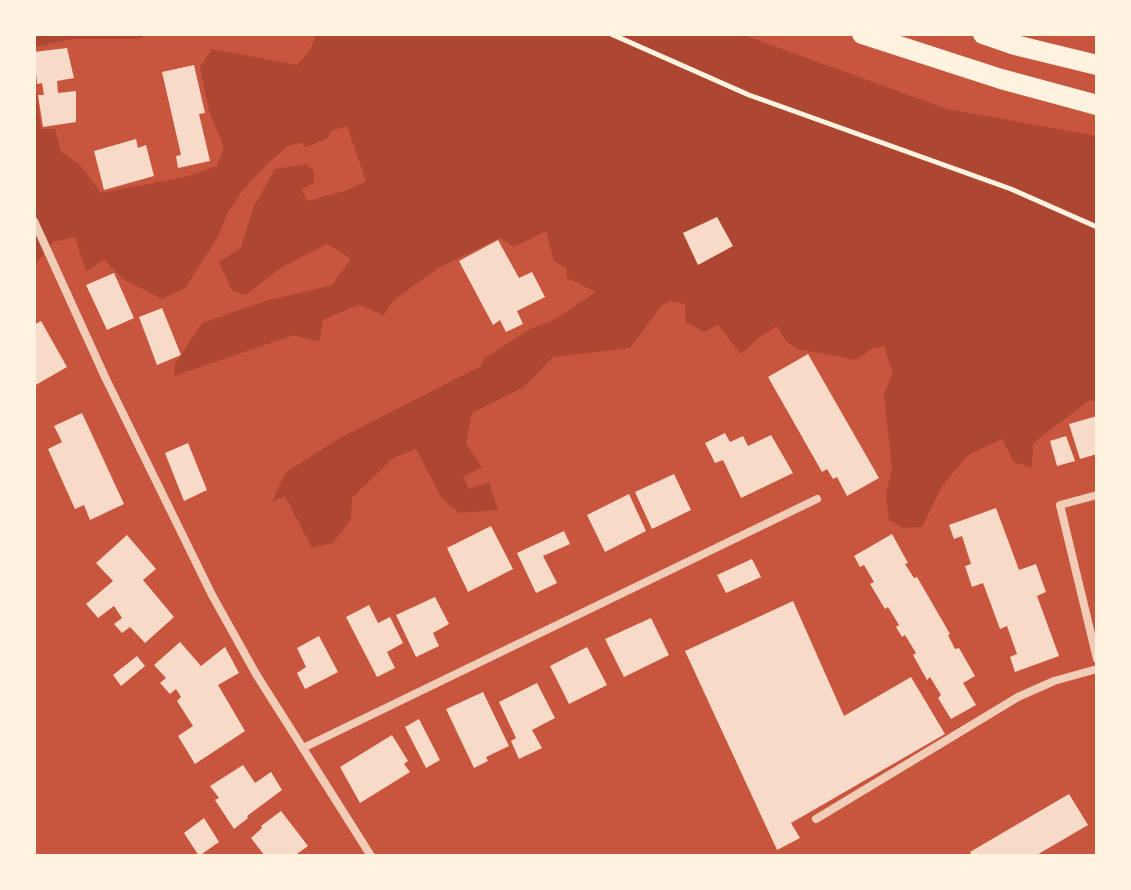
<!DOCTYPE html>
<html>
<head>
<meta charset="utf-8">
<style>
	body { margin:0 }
	#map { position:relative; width:1131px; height:890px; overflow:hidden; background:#c8553d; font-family:"Sofia Sans Condensed",sans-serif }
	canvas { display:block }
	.frame { position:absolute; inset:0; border:36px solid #fff3e0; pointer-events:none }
</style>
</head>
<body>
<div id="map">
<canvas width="1131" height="890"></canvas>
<div class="frame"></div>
</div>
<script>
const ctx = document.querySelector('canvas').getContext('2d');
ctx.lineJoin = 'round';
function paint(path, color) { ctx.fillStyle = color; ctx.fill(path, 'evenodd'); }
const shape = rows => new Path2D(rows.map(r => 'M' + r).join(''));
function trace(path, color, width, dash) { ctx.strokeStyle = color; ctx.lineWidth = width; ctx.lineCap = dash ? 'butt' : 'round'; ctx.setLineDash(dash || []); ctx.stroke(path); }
paint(shape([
	[34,34,145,34,140,39,72,39,34,47],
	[317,34,741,34,947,109,1097,136,1097,403,1090,400,1033,443,1032,468,1014,462,1002,439,968,455,942,486,922,527,904,528,889,520,886,495,892,468,884,395,893,373,884,346,873,348,856,360,797,349,786,341,777,326,762,335,741,354,718,325,704,332,686,322,685,304,669,301,661,306,630,348,553,357,524,387,472,413,466,443,482,468,463,476,469,489,489,482,498,510,460,513,443,500,416,449,393,458,352,498,351,519,333,543,312,548,285,496,272,502,285,473,340,438,481,366,485,358,532,328,552,321,596,292,567,278,566,268,554,261,546,231,514,247,500,238,438,268,393,301,384,315,358,305,323,320,319,342,294,335,174,376,175,364,202,323,266,301,332,285,351,259,327,244,282,267,246,295,232,291,219,262,241,248,253,208,275,169,307,164,314,171,314,183,301,190,308,201,347,190,366,181,347,126,331,131,328,138,306,147,300,142,288,146,267,164,243,190,226,216,219,235,185,288,162,299,123,279,104,260,86,271,75,237,53,242,34,266,34,75,41,129,55,129,61,152,80,165,101,193,185,177,217,166,224,147,209,111,200,67,212,49,297,65,309,51]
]), '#ae4732');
paint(shape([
	[67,48,74,78,57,81,58,93,76,91,76,122,43,127,38,95,44,95,42,83,37,84,34,52],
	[194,65,205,113,199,114,210,161,178,168,176,156,181,155,162,72],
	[136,139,138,148,146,145,154,176,104,190,94,151],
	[717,217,733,246,698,265,683,233],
	[498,240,519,278,532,272,545,297,517,311,523,324,506,332,500,320,493,325,459,261],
	[114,273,134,318,107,330,86,285],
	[162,308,181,355,157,365,139,317],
	[41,321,67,367,34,386,34,325],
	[808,354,879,478,847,496,837,477,833,479,827,469,822,472,768,377],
	[82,413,124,504,90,520,84,505,75,509,48,449,62,442,54,426],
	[1097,416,1097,454,1080,459,1069,424],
	[725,433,730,442,743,436,748,446,771,435,793,473,741,498,723,460,715,463,705,443],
	[1066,436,1075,461,1057,466,1050,441],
	[188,443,207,490,184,501,165,453],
	[674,474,691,510,652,529,635,492],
	[629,494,646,531,605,552,587,515],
	[996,508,1019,570,1036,564,1046,592,1037,596,1059,656,1015,672,1010,657,1017,654,1007,626,1000,629,983,583,972,587,965,566,971,564,962,536,954,539,949,525],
	[491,526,513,569,468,592,447,548],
	[564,531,570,544,543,556,557,583,536,593,517,553],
	[892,534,908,563,905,564,914,578,917,577,950,634,948,635,955,649,959,648,975,676,963,683,976,705,951,719,938,698,941,695,930,677,927,680,913,655,916,653,905,635,902,637,896,627,899,625,888,607,885,609,870,584,874,582,864,565,860,567,854,556],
	[127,535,156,569,143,580,174,617,145,643,130,627,122,633,114,624,122,618,114,606,98,618,86,604,113,581,96,563],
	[752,559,761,577,726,593,717,575],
	[435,597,449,624,433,633,439,646,416,657,396,615],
	[793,601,844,716,911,677,945,734,791,823,800,838,777,850,685,651],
	[369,605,378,623,390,617,403,643,387,652,395,668,377,677,346,617],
	[651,618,669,655,624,677,605,639],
	[319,636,338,672,305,689,297,673,306,667,297,648],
	[180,642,201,666,225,647,239,673,218,685,245,731,195,764,178,736,193,726,177,701,181,697,176,689,170,694,160,683,166,678,154,665],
	[587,647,607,685,569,704,550,666],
	[137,656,145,666,121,686,113,675],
	[537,683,555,718,532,730,542,748,519,759,511,741,516,738,499,702],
	[483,692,509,746,486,757,488,761,474,768,446,709],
	[419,719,440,760,426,768,405,727],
	[392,735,408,761,404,764,410,772,360,803,340,767],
	[243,765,255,783,271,772,282,790,247,816,248,818,234,829,215,800,219,798,210,786],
	[1069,794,1088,825,1035,856,972,856,970,852],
	[281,811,308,846,294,856,265,856,251,838,262,828,261,826],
	[204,818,219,842,199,856,184,833]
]), '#f7dbc8');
trace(shape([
	[611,34,749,95,1011,189,1097,227]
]), '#fff3e0', 5);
trace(shape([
	[34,221,105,377,212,595,256,674,371,856],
	[1097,495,1060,505,1097,659],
	[303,748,817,499],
	[816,819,1018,697,1054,681,1097,669]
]), '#f1ccb7', 8);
trace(shape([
	[862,34,1001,79,1097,105],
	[983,34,1015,45,1097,65]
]), '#fff3e0', 20);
</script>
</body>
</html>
